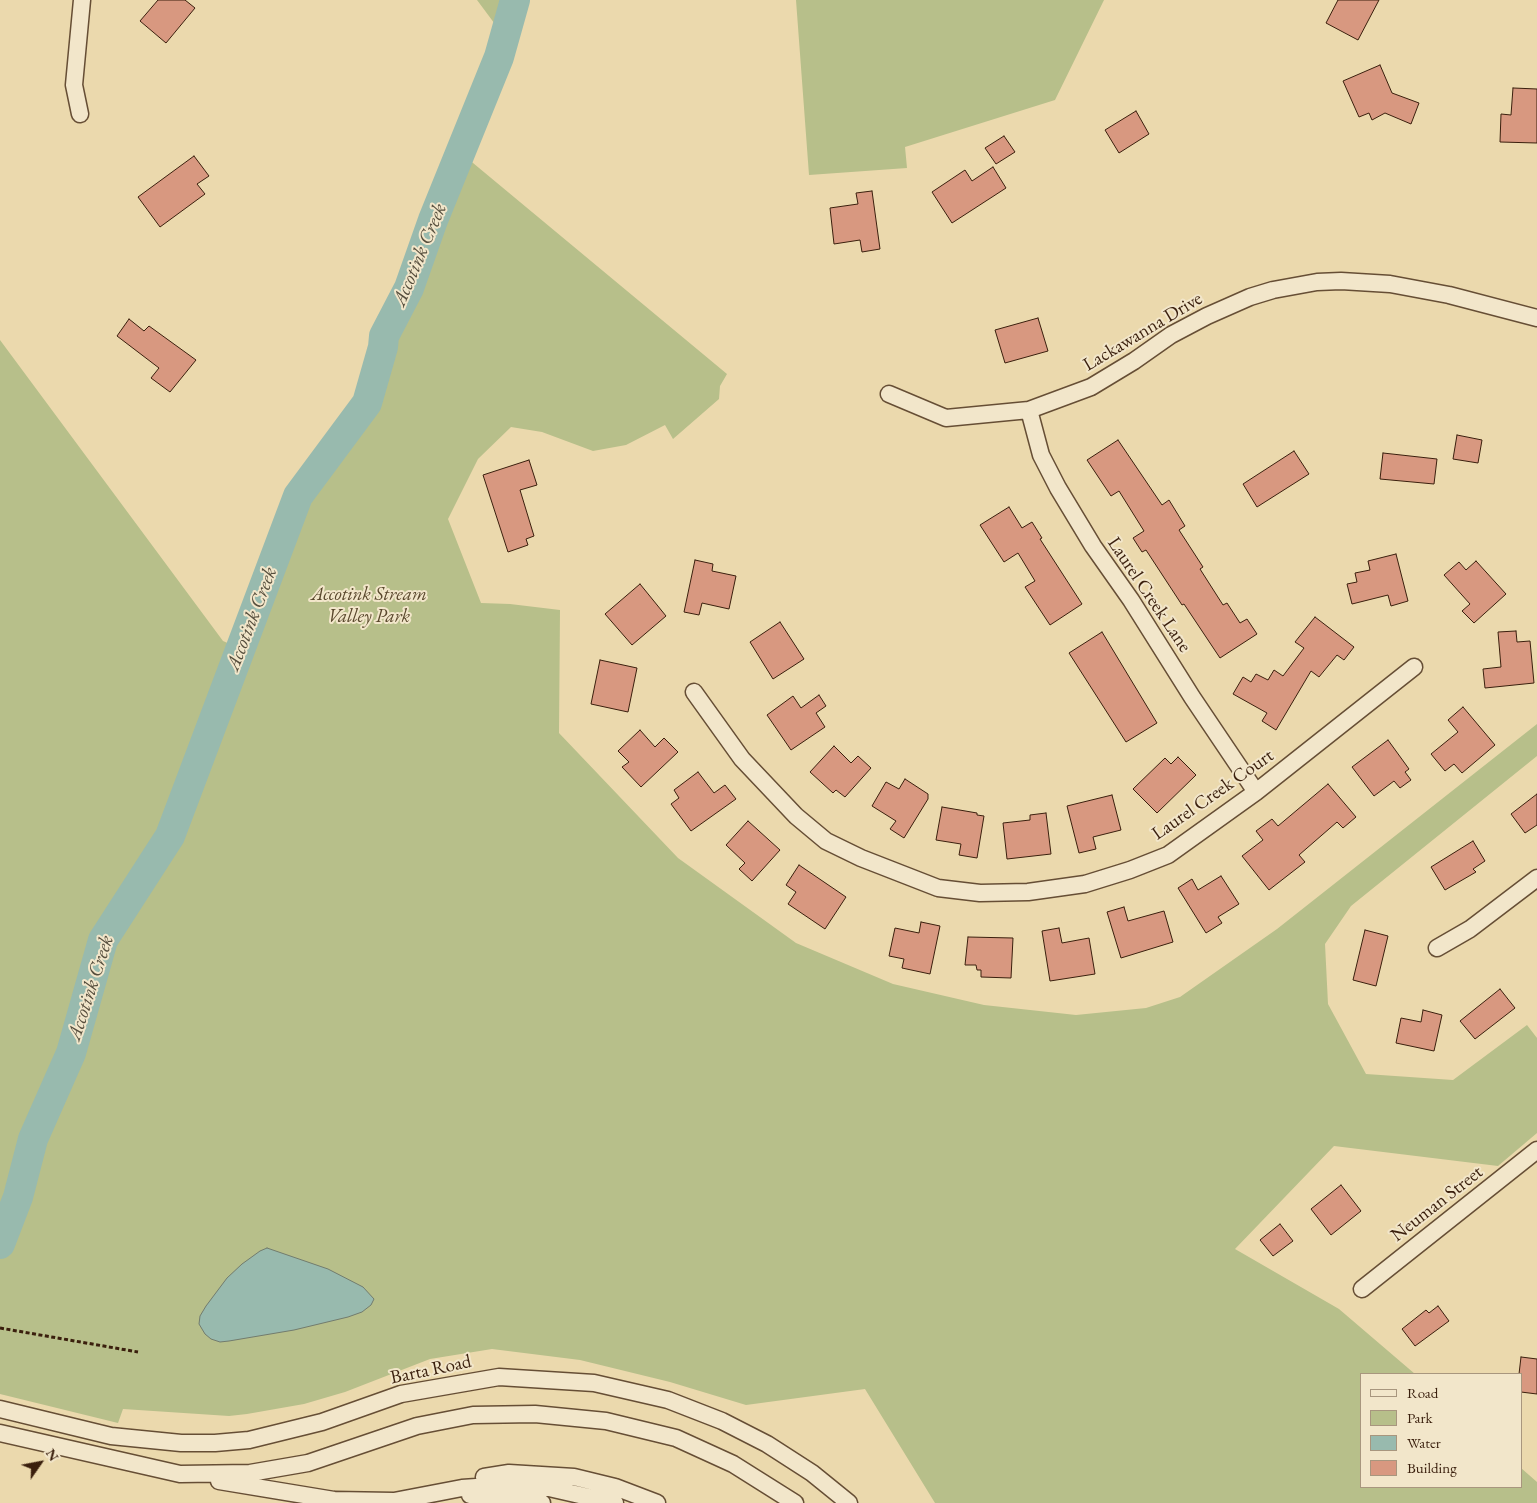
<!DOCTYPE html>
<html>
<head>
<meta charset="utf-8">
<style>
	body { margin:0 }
	#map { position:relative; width:1537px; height:1503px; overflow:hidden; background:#ebd9ad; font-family:"EB Garamond",serif }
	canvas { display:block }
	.legend { position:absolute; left:1360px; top:1373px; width:162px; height:115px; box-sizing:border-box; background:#f2e6ca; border:1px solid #a8967e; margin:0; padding:6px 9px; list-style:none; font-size:15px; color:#3a1f0d }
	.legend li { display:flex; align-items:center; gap:10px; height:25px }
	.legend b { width:25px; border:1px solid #a8967e }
	.north { position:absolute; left:15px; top:1438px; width:50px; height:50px; -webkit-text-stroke:4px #f2e6ca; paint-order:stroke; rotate:57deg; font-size:14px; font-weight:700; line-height:20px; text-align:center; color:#3a1f0d }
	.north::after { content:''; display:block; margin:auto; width:18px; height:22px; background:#3a1f0d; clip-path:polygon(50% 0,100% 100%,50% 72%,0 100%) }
</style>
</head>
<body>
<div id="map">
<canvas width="1537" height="1503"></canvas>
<ul class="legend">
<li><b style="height:6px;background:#f2e6ca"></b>Road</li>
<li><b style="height:14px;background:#b7bf8a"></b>Park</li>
<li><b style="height:14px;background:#98baae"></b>Water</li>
<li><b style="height:14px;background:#d89880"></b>Building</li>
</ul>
<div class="north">N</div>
</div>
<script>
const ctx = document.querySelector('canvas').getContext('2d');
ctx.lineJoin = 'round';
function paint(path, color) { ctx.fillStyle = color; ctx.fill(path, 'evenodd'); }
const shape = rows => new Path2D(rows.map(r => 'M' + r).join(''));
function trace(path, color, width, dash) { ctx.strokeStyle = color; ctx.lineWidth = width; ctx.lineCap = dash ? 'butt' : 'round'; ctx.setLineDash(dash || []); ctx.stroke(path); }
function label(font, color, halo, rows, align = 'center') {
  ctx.font = font + ' "EB Garamond",serif'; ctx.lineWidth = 4; ctx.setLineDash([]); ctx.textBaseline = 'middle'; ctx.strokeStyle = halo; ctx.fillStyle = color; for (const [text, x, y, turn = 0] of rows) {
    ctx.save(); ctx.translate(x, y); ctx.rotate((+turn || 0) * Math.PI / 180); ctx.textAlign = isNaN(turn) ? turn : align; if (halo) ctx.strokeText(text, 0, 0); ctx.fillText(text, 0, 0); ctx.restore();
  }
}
paint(shape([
	[477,0,528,0,528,7,512,47],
	[796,0,1104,0,1055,100,905,147,907,168,809,175],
	[467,158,727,374,720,386,719,399,673,439,665,425,626,445,593,451,542,432,511,427,478,459,448,519,481,603,510,604,560,610,559,733,678,858,796,943,893,984,984,1005,1076,1015,1146,1008,1180,997,1277,929,1537,724,1537,756,1351,906,1325,944,1328,1004,1366,1074,1453,1080,1527,1025,1537,1038,1537,1133,1498,1166,1334,1146,1235,1249,1339,1309,1415,1374,1361,1374,1361,1487,1521,1487,1521,1468,1537,1482,1537,1503,935,1503,865,1389,746,1405,670,1382,580,1360,492,1349,430,1359,345,1392,304,1404,247,1414,229,1416,123,1409,118,1423,0,1394,0,340,223,641,241,649,298,496,367,403,391,364,400,328,415,302]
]), '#b7bf8a');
const water = shape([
	[267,1248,328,1269,363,1287,374,1299,371,1305,362,1312,348,1317,294,1330,229,1341,220,1342,211,1339,205,1334,199,1324,200,1316,206,1306,227,1278,242,1264,260,1251,267,1248]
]);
paint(water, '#98baae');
trace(water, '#727c6e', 1);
trace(shape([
	[0,1244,18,1197,33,1139,71,1053,103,940,170,836,298,496,367,403,383,347,384,336,409,288,433,220,499,57,515,0]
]), '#98baae', 30);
const building = shape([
	[158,0,185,0,195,8,166,43,140,21,158,0],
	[1338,0,1379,0,1358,40,1326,23,1338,0],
	[1380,65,1392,93,1419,103,1411,124,1385,113,1372,120,1369,113,1359,117,1343,81,1380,65],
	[1513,88,1537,89,1537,143,1500,142,1501,114,1511,115,1513,88],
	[1136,111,1149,134,1119,153,1105,130,1136,111],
	[1004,136,1015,152,996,164,985,148,1004,136],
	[194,156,209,176,197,184,205,194,160,227,138,197,194,156],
	[993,167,1006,188,952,223,932,192,965,170,972,181,993,167],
	[872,191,880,249,862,252,860,240,834,244,830,208,858,204,856,193,872,191],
	[1038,318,1048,351,1005,363,995,330,1038,318],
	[129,319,144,331,149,326,196,360,170,392,151,378,159,368,117,336,129,319],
	[1457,435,1482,440,1478,463,1453,459,1457,435],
	[1118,440,1162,505,1169,500,1185,526,1179,530,1203,567,1200,569,1223,605,1227,603,1240,623,1247,619,1257,634,1220,658,1184,604,1182,605,1146,550,1142,552,1133,538,1144,531,1119,491,1111,496,1087,460,1118,440],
	[1294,451,1309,474,1257,507,1243,484,1294,451],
	[1383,453,1437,459,1434,484,1380,479,1383,453],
	[529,460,537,485,520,490,534,536,526,539,528,545,508,552,483,475,529,460],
	[1009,507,1022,528,1032,522,1042,538,1040,539,1082,604,1050,625,1025,587,1035,581,1018,553,1004,562,980,525,1009,507],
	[1396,554,1408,601,1391,606,1388,595,1352,604,1347,584,1357,582,1355,573,1370,570,1368,561,1396,554],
	[695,560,713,564,712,571,736,576,729,609,702,603,699,615,684,612,695,560],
	[1476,561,1506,594,1474,623,1462,611,1470,604,1444,575,1459,562,1466,570,1476,561],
	[640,584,666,616,632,645,605,614,640,584],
	[1315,617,1354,647,1344,660,1337,655,1319,677,1311,671,1276,730,1262,721,1267,713,1233,694,1243,677,1251,682,1256,674,1268,680,1274,670,1283,676,1304,648,1295,642,1315,617],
	[780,622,804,659,773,679,750,642,780,622],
	[1516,631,1517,642,1530,641,1534,683,1485,688,1483,669,1501,667,1498,632,1516,631],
	[1102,632,1157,723,1126,742,1069,653,1102,632],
	[600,660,637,668,628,712,591,704,600,660],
	[819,695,826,706,816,713,825,727,791,750,767,715,793,696,801,708,819,695],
	[1463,707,1495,745,1462,773,1454,764,1445,771,1431,754,1458,732,1448,720,1463,707],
	[640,730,655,747,664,738,678,752,641,787,622,767,629,762,618,751,640,730],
	[1388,740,1409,769,1405,772,1411,780,1400,788,1394,781,1374,796,1352,767,1388,740],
	[834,746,851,763,858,756,871,768,845,797,836,790,833,793,810,772,834,746],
	[1178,757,1196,775,1157,813,1133,789,1165,758,1171,764,1178,757],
	[698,772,714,793,725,785,736,799,691,831,671,804,679,798,674,790,698,772],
	[905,779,928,794,928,799,904,838,890,829,896,821,872,806,886,782,899,789,905,779],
	[1328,784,1356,817,1343,828,1337,822,1299,855,1305,862,1269,890,1242,856,1263,840,1256,831,1272,819,1278,826,1328,784],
	[1537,794,1537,825,1525,833,1511,814,1537,794],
	[1112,795,1121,830,1093,837,1096,849,1079,853,1067,806,1112,795],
	[942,807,977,813,977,815,984,816,977,858,959,855,961,844,936,840,942,807],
	[1046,813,1051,854,1007,859,1003,823,1030,820,1030,815,1046,813],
	[748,821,780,850,752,881,739,869,745,863,726,845,748,821],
	[1473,841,1485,861,1473,869,1476,872,1445,890,1431,867,1473,841],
	[799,865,846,897,825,929,788,904,796,892,786,885,799,865],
	[1221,876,1239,904,1218,917,1222,923,1206,933,1178,888,1192,879,1198,890,1221,876],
	[1124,907,1128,921,1164,911,1173,942,1121,958,1107,912,1124,907],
	[921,922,940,926,930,974,902,968,904,959,889,956,895,928,919,933,921,922],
	[1059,928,1062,943,1089,938,1095,974,1050,981,1042,931,1059,928],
	[1365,930,1388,936,1376,986,1353,980,1365,930],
	[968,937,1013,938,1011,978,981,977,981,970,977,970,976,965,965,965,968,937],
	[1500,989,1515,1008,1475,1039,1460,1021,1500,989],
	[1423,1010,1442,1015,1434,1051,1396,1043,1401,1018,1421,1022,1423,1010],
	[1341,1185,1361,1211,1331,1235,1311,1209,1341,1185],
	[1280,1224,1293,1241,1273,1256,1260,1240,1280,1224],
	[1438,1306,1449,1321,1415,1346,1402,1329,1426,1310,1429,1313,1438,1306],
	[1521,1357,1537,1359,1537,1394,1521,1392,1521,1374,1519,1374,1521,1357]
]);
paint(building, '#d89880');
trace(building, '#3a1f0d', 1);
const minor = shape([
	[80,114,74,85,82,0],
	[889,394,946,418,1029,410,1091,387,1134,361,1171,335,1207,316,1250,297,1273,290,1317,282,1341,281,1390,284,1449,295,1537,318],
	[1029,410,1041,455,1058,488,1093,546,1131,600,1192,697,1256,792],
	[694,692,742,759,796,816,826,841,861,858,938,888,980,893,1028,892,1085,884,1130,870,1168,855,1256,792,1414,667],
	[1437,948,1470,929,1537,878],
	[1362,1289,1537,1150],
	[0,1409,111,1436,181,1443,215,1443,249,1440,322,1422,401,1394,499,1377,594,1383,668,1400,722,1421,767,1444,812,1473,849,1503],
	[0,1433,180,1474,250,1473,308,1463,417,1426,473,1415,535,1414,606,1421,676,1438,733,1464,795,1503],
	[484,1477,509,1473,574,1477,615,1487,657,1503],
	[219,1481,334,1500,394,1501,462,1488,505,1485,549,1488,615,1503],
	[470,1495,542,1503]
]);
trace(minor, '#664e35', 19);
trace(shape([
	[0,1328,138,1352]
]), '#3a1f0d', 3, [4, 2.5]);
trace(minor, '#f2e6ca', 16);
label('19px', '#3a1f0d', '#f2e6ca', [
	["Lackawanna Drive",1143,332,-31],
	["Laurel Creek Lane",1149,595,56],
	["Laurel Creek Court",1213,795,-35],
	["Neuman Street",1437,1204,-38],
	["Barta Road",431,1370,-12]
]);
label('italic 19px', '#59472c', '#f2e6ca', [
	["Accotink Stream",369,595],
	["Valley Park",369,617]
]);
label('italic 20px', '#564e3d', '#f2e6ca', [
	["Accotink Creek",420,255,-67],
	["Accotink Creek",252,619,-69],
	["Accotink Creek",91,988,-72]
]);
</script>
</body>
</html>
